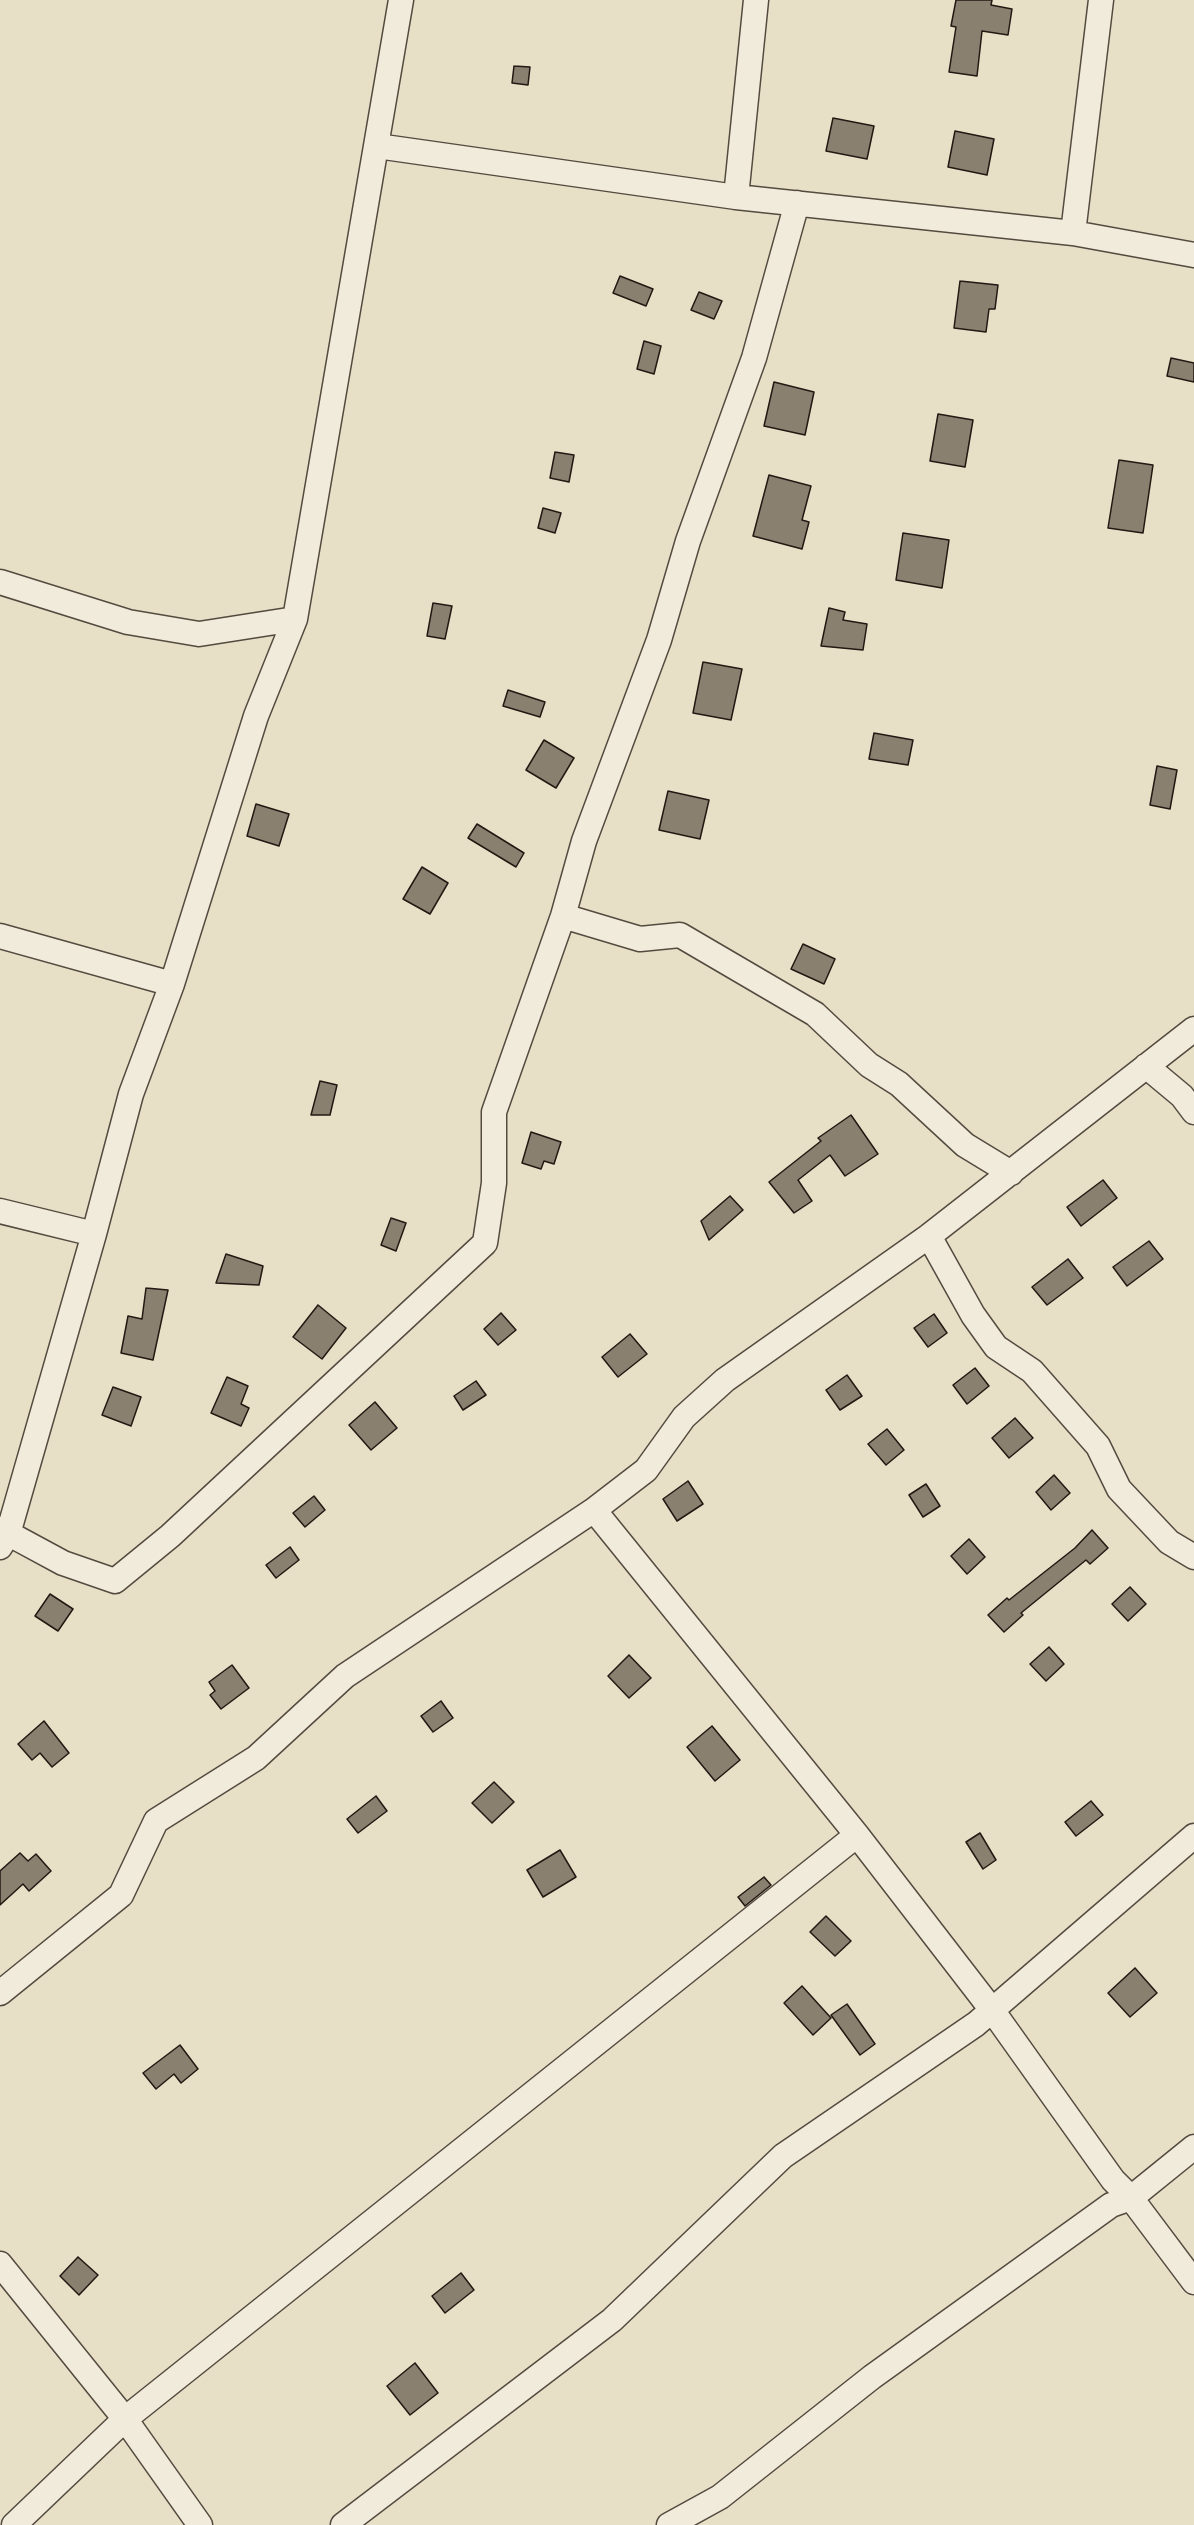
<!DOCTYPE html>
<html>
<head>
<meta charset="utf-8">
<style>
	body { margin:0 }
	canvas { display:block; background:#e8e0c6 }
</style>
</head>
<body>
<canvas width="1194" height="2525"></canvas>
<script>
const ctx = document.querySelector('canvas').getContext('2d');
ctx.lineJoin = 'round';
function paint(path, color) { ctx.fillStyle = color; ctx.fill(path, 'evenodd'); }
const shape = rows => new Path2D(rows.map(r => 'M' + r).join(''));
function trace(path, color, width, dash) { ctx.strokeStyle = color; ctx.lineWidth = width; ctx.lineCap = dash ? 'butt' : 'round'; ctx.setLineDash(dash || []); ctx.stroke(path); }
const building = shape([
	[956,0,992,0,991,5,1012,9,1008,35,982,31,977,76,949,72,956,27,951,26,956,0],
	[514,66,530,67,528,85,512,83,514,66],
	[833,118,874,126,867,159,826,151,833,118],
	[955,131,994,139,987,175,948,167,955,131],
	[620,276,653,289,646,306,613,293,620,276],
	[960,281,998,285,995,309,989,309,986,332,954,328,960,281],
	[699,292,722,301,714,319,691,310,699,292],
	[644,341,661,346,654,374,637,369,644,341],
	[1171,358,1194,363,1194,382,1167,376,1171,358],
	[774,382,814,392,805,435,764,426,774,382],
	[938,414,973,420,965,467,930,461,938,414],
	[555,452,574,455,569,482,550,478,555,452],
	[1119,460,1153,465,1143,533,1108,528,1119,460],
	[769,475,811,486,802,520,809,522,802,549,753,536,769,475],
	[543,508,561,513,555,533,538,528,543,508],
	[903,533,949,540,942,588,896,580,903,533],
	[433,603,452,606,445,639,427,636,433,603],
	[829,608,845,612,843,620,867,624,863,650,821,646,829,608],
	[703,662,742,669,731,720,693,713,703,662],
	[508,690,545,702,540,717,503,706,508,690],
	[874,733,913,740,908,765,869,759,874,733],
	[544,740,574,758,556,788,526,770,544,740],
	[1157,766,1177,770,1170,809,1150,805,1157,766],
	[668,791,709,800,700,839,659,830,668,791],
	[256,804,289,814,279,846,247,836,256,804],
	[477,824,524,853,516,867,468,838,477,824],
	[422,867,448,883,430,914,403,899,422,867],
	[803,944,835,959,824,984,791,969,803,944],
	[320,1081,337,1085,330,1115,311,1115,320,1081],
	[851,1115,878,1154,845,1176,830,1155,798,1180,812,1201,794,1213,769,1182,821,1141,818,1138,851,1115],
	[531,1132,561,1142,554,1164,544,1161,541,1169,522,1163,531,1132],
	[1103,1180,1117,1198,1081,1226,1067,1207,1103,1180],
	[730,1196,743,1210,709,1240,701,1221,730,1196],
	[391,1218,406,1223,396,1251,381,1245,391,1218],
	[1149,1241,1163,1259,1127,1286,1113,1267,1149,1241],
	[226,1254,263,1266,259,1285,216,1283,226,1254],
	[1068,1259,1083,1278,1047,1305,1032,1287,1068,1259],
	[146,1288,168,1290,153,1360,121,1353,128,1316,142,1319,146,1288],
	[318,1305,346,1328,322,1359,293,1337,318,1305],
	[501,1313,516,1330,498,1345,484,1329,501,1313],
	[934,1314,947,1333,928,1347,914,1328,934,1314],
	[630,1334,647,1354,618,1377,602,1357,630,1334],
	[975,1368,989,1386,967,1404,953,1385,975,1368],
	[847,1375,862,1396,840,1410,826,1390,847,1375],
	[227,1377,248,1386,241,1404,249,1408,241,1426,211,1413,227,1377],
	[476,1381,486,1395,463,1410,454,1396,476,1381],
	[113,1387,141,1397,131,1426,102,1415,113,1387],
	[375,1402,397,1428,371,1450,349,1425,375,1402],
	[1015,1418,1033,1438,1009,1458,992,1438,1015,1418],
	[887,1429,904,1450,886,1465,868,1444,887,1429],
	[1054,1475,1070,1493,1051,1510,1036,1492,1054,1475],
	[688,1481,703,1504,677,1521,663,1499,688,1481],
	[926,1484,940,1506,923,1517,909,1495,926,1484],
	[314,1496,325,1510,305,1527,293,1513,314,1496],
	[1092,1530,1108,1548,1090,1564,1086,1560,1021,1613,1023,1615,1004,1632,988,1615,1007,1598,1009,1600,1075,1548,1092,1530],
	[969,1539,985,1557,967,1574,951,1556,969,1539],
	[290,1547,299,1560,276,1578,266,1565,290,1547],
	[1130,1587,1146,1604,1128,1621,1112,1604,1130,1587],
	[50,1594,73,1609,58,1631,35,1616,50,1594],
	[1049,1647,1064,1664,1046,1681,1030,1664,1049,1647],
	[629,1655,651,1678,629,1698,608,1676,629,1655],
	[232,1665,249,1688,221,1709,210,1695,215,1691,209,1682,232,1665],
	[441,1701,453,1718,433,1732,421,1716,441,1701],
	[44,1721,69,1753,52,1767,40,1753,32,1760,18,1744,44,1721],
	[712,1726,740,1760,715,1781,687,1747,712,1726],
	[494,1782,514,1802,492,1823,472,1803,494,1782],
	[376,1796,387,1811,358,1833,347,1819,376,1796],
	[1091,1801,1103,1815,1076,1836,1065,1822,1091,1801],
	[980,1833,996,1860,983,1869,966,1842,980,1833],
	[560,1850,576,1877,543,1897,527,1870,560,1850],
	[20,1853,28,1861,36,1854,51,1871,29,1891,23,1884,0,1905,0,1871,20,1853],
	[764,1877,771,1885,745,1906,738,1897,764,1877],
	[826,1916,851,1941,835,1956,810,1932,826,1916],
	[1135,1968,1157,1993,1130,2017,1108,1993,1135,1968],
	[802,1986,831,2018,813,2035,784,2003,802,1986],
	[847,2004,875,2044,860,2055,831,2015,847,2004],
	[180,2045,198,2069,181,2083,174,2074,156,2089,143,2073,180,2045],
	[78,2257,98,2275,79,2295,60,2276,78,2257],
	[461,2273,474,2290,445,2313,432,2296,461,2273],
	[415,2363,438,2393,410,2415,387,2386,415,2363]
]);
paint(building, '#8a8070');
trace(building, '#241813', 1.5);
const minor = shape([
	[377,146,736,197,1073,233,1194,255],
	[736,197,756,0],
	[1073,233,1101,0],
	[0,582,128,622,199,634,295,619],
	[563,916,640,939,680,935,815,1014,869,1065,899,1084,965,1145,1011,1173],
	[0,936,172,984],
	[1146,1066,1182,1096,1194,1112],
	[0,1211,94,1234],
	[929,1236,973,1315,996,1347,1032,1371,1098,1446,1119,1489,1169,1542,1194,1557],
	[594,1510,857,1835,992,2010,1113,2180,1131,2198,1194,2282],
	[0,1529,63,1563,115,1581,170,1536,485,1243,494,1183,494,1112,563,916,584,841,659,640,688,541,754,358,797,203],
	[0,1547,8,1534,94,1234,131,1094,172,984,256,716,295,619,401,0],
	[0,1993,121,1895,156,1821,256,1758,345,1676,594,1510,646,1470,684,1417,725,1380,929,1236,1194,1029],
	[0,2264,125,2419,200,2525],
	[14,2525,125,2419,857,1835],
	[343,2525,612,2320,783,2156,976,2024,1194,1836],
	[669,2525,720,2497,872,2377,1111,2205,1131,2198,1194,2147]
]);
trace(minor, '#554a40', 27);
trace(minor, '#f0ebda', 24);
</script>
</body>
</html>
